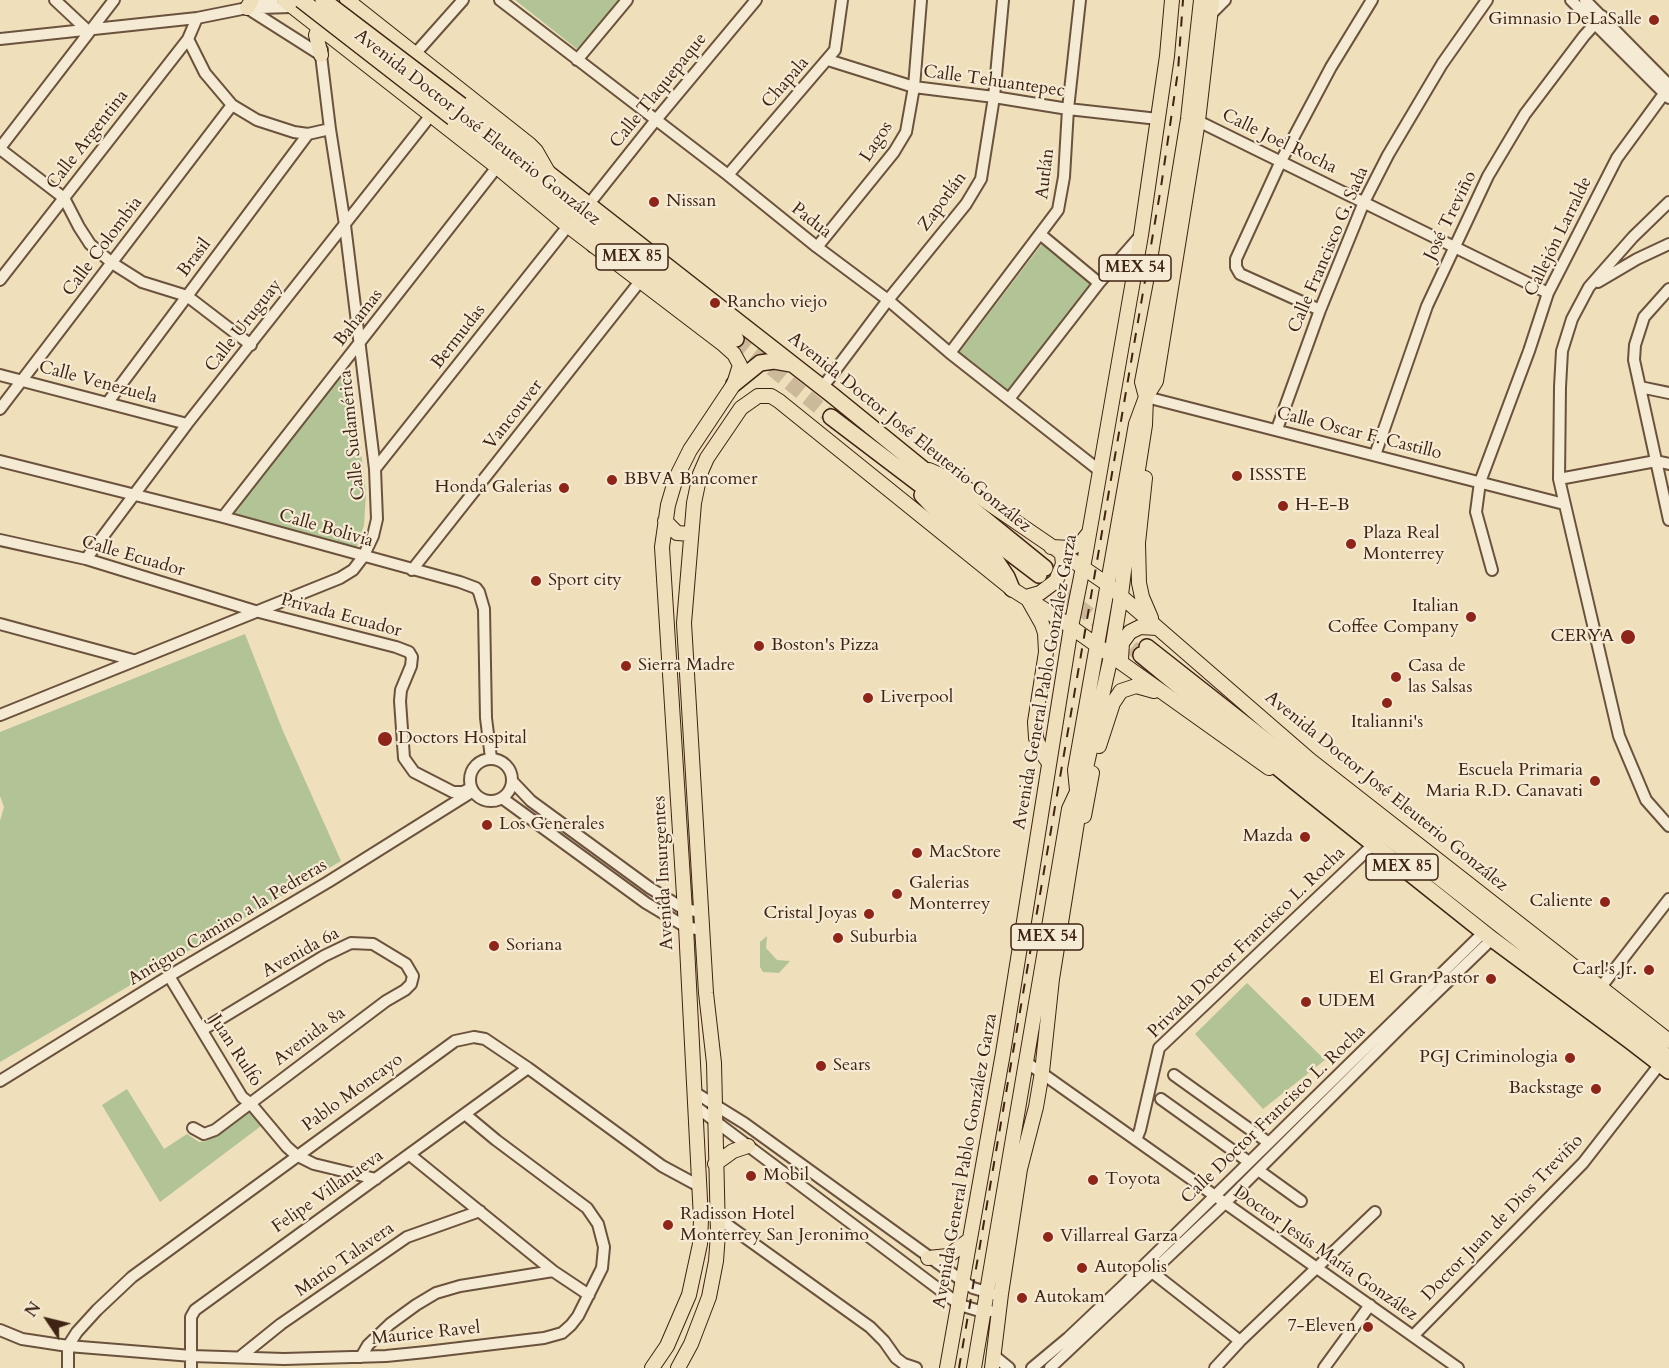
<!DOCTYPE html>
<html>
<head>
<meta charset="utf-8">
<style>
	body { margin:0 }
	#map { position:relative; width:1669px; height:1368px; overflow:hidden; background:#efdfbb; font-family:Cardo,serif }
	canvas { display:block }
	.north { position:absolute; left:18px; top:1290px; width:60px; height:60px; -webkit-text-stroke:4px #f5ead3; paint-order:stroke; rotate:305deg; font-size:16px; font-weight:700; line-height:24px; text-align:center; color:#3f2313 }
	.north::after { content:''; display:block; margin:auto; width:21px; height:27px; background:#3f2313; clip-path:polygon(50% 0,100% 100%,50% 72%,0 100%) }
</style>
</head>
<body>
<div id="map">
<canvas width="1669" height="1368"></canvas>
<div class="north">N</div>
</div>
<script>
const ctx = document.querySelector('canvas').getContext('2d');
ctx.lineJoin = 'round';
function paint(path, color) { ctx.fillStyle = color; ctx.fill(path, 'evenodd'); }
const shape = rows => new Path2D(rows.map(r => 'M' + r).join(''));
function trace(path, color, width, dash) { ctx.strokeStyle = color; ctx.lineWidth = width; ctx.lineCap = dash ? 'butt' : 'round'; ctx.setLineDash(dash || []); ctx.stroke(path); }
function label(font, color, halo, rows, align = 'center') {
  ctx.font = font + ' Cardo,serif'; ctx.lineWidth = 4.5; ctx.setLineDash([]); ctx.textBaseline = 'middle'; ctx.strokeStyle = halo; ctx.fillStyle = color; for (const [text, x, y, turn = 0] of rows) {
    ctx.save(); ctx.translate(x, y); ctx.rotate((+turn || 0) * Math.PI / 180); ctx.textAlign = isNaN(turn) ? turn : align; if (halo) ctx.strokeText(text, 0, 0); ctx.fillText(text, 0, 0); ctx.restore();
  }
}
paint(shape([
	[515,0,619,0,577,49],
	[1042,244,1092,283,1010,395,958,354],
	[347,368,351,372,366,493,364,525,358,545,352,549,231,515,342,370],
	[245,634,283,731,341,861,0,1062,0,821,4,807,0,796,0,732],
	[767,936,766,948,777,960,790,961,779,973,763,972,760,967,760,942],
	[1247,983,1325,1060,1263,1109,1195,1034],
	[127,1089,164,1149,187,1134,199,1142,206,1141,249,1109,261,1126,160,1202,102,1105]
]), '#b2c395');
trace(shape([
	[736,339,831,417],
	[1041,577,1141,655]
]), '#ccb999', 15, [15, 8]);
const minor = shape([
	[55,0,87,30],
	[500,0,728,175,817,247,888,300,950,353,1100,471],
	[1571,0,1669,98],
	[1585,0,1669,85],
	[247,8,321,55],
	[259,8,291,7],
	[1209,16,1225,0],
	[0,39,197,18,247,8,273,0],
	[188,39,205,73,232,105,257,120,294,132,308,134,330,129],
	[415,54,463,0],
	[577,60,627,0],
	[828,60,914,87,994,97,1068,109,1158,119],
	[1191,119,1198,121,1548,293],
	[0,148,114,0],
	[0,149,64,198,79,227,90,244,112,263,142,282,187,296,251,345],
	[728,175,835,50,842,0],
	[1669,202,1633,237,1589,287,1572,319,1562,351,1560,387,1559,479,1619,736,1646,800,1669,826],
	[589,204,655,121,756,0],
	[1040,234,1099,283],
	[817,247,894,152,906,132,914,87,921,0],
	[1110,270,1135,269],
	[0,280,188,39,197,18],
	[1598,282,1637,259,1669,244],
	[1669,289,1644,317,1635,345,1634,360,1669,520],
	[1320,310,1240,274,1236,267,1236,259,1281,161,1331,67,1372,0],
	[950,353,1058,210,1064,177,1068,109,1080,0],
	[0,375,187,424],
	[1640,387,1669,393],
	[822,388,888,300,966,204,981,179,994,97,1003,0],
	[1146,397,1564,504],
	[1009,399,1099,283,1141,235],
	[108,402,308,134],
	[0,409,232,105],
	[1277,429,1320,310,1364,202,1388,155,1442,64,1487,0],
	[1375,455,1427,306,1488,176,1525,114,1584,36,1602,16],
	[0,461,223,517,460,582,476,588,479,592,484,609,486,718,491,758],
	[375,469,568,226],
	[1559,479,1656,461,1669,464],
	[223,517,497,167],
	[0,540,86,559,255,611,396,647,409,652,412,657,411,666,401,690,400,701,404,758,414,772,453,792,463,792,471,788],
	[86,559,187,424,431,115],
	[412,570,641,280],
	[1492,570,1476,512,1480,482,1529,351,1548,293,1617,158,1669,87],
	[0,624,133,660],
	[0,715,340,578,353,570,363,557,373,536,377,519,375,469,345,225,330,129,321,55,322,50],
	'470 780a21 21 0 1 1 42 0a21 21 0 1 1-42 0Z',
	[512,781,531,801,650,888,684,909,702,912],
	[502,798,646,903,686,927,702,930],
	[169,976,242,1097,251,1104,287,1147,296,1155,314,1164,376,1179],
	[1601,987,1669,899],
	[1026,1062,1458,1368],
	[1174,1075,1269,1143],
	[0,1081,169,976,328,882,470,793],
	[694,1092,744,1123,964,1282,973,1288,994,1294],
	[1161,1099,1249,1162],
	[695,1106,960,1305,983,1312,990,1311],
	[193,1128,204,1134,215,1130,386,1001,405,990,411,984,413,976,406,964,373,944,351,943,324,956,202,1030],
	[1136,1140,1140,1130,1159,1048,1373,845],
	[410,1155,553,1271,589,1295],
	[1258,1170,1301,1201],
	[718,1218,870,1327,884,1341,896,1358,904,1364,916,1368],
	[1152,1272,1240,1341],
	[0,1330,22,1339,68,1346,192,1356,284,1359,386,1356,426,1352,544,1338,562,1333,571,1325,578,1316,602,1268,604,1247,598,1224,587,1208,496,1140,466,1115],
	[1413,1336,1583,1163,1660,1064],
	[993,1355,1009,1368],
	[240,1357,281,1324,407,1237,480,1211],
	[361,1357,368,1345,390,1324,416,1305,436,1293,460,1286,553,1271],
	[68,1368,68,1346,77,1332,97,1310,132,1277,455,1041,474,1037,485,1039,528,1068,662,1166,699,1186],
	[191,1368,191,1317,195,1310,528,1068],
	[1032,1368,1068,1338,1124,1285,1484,932],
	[1050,1368,1225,1203,1403,1025,1492,939],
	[1215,1368,1240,1341,1375,1212],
	[1324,1368,1370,1305]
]);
const major = shape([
	[284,0,497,167,568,226,724,345,734,354,740,365,734,384,690,450,676,478,668,505,662,547,686,927,701,1219,700,1244,689,1295,667,1346,652,1368],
	[347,0,529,144,536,151,548,172],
	[247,8,252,0],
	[321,55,316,35,321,22],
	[929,470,959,483,1107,584,1310,760,1669,1041],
	[1145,478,1138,543,1139,583,1142,597,1151,618],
	[665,521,677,533,691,534],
	[1051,547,1071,548,1081,543,1088,534],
	[1026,597,1040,593,1056,581,1063,564,1062,555],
	[1029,601,1042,624,1045,633,1046,652,1035,722,1036,738,1042,753,1049,763],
	[1121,659,1122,643,1130,632,1140,627,1157,628],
	[1099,746,1113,703,1121,691,1136,686,1154,691],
	[1084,816,1092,773],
	[715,1164,733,1151,748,1146],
	[928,1258,948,1256,969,1240],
	[678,1368,691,1344,709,1297,716,1261,718,1234,714,1063,706,993,684,623,694,503,700,474,707,458,741,408,758,396,771,396,779,401,1012,589,1064,622,1269,768],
	[947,1368,1003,1053,1071,627,1085,557,1141,235,1167,56,1172,0],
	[974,1368,1069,809,1084,777,1111,656,1121,595,1131,514,1145,425,1146,397,1142,382,1164,267,1188,119,1201,0],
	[992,1368,1001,1294,1020,1169,1036,1107,1042,1072,1052,979,1079,810,1075,770,1136,424,1146,397,1156,381,1198,121,1212,0]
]);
const highway = shape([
	[461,105,832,395,1045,568],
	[453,118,736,339],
	[577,226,588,235,594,245],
	[734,384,760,363,774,361,791,364],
	[831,417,1039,575],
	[922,495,938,512,997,562,1007,577,1012,589],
	[1147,647,1669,1058],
	[1141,655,1294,781,1492,939,1630,1041,1669,1071]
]);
trace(minor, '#6b523d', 14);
trace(major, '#3f2313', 16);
trace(highway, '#3f2313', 18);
trace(minor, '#f5ead3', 10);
trace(major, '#efdfbb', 14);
trace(highway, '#efdfbb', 15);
trace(shape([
	[959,1368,1161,187,1178,71,1183,0]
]), '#3f2313', 2, [10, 10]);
const highwayBridge = shape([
	[301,0,453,118],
	[323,0,461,105]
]);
trace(highwayBridge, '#3f2313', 18, []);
trace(highwayBridge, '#efdfbb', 15);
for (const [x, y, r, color] of [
	[1654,20,6,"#8f2418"],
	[654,202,6,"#8f2418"],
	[715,303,6,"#8f2418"],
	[1237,476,6,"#8f2418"],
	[612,480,6,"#8f2418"],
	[564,488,6,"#8f2418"],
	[1283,506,6,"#8f2418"],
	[1351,544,6,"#8f2418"],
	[536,581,6,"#8f2418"],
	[1471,617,6,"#8f2418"],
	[1628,637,8,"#8f2418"],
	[759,646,6,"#8f2418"],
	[626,666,6,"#8f2418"],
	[1396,677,6,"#8f2418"],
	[868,698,6,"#8f2418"],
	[1387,703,6,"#8f2418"],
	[385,739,8,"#8f2418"],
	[1595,781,6,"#8f2418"],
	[487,825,6,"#8f2418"],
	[1305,837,6,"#8f2418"],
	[917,853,6,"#8f2418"],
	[897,894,6,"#8f2418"],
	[1605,902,6,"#8f2418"],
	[869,914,6,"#8f2418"],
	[838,938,6,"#8f2418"],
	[494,946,6,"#8f2418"],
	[1649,970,6,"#8f2418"],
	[1491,979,6,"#8f2418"],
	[1306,1002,6,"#8f2418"],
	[1570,1058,6,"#8f2418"],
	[821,1066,6,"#8f2418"],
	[1596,1089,6,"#8f2418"],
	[751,1176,6,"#8f2418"],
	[1093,1180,6,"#8f2418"],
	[668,1225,6,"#8f2418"],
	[1048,1237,6,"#8f2418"],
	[1082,1268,6,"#8f2418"],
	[1022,1298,6,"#8f2418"],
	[1368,1327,6,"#8f2418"]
]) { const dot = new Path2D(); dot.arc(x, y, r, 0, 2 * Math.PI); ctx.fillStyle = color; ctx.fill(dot); trace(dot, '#f5ead3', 2); }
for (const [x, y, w] of [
	[632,257,72],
	[1135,268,72],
	[1402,867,72],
	[1047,937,72]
]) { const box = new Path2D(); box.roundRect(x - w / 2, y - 13, w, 26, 4.5); ctx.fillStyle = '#f5ead3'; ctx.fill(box); trace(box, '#3f2313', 1.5); }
label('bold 16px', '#3f2313', null, [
	["MEX 85",632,257],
	["MEX 54",1135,268],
	["MEX 85",1402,867],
	["MEX 54",1047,937]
]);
label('18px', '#3f2313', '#f5ead3', [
	["Gimnasio DeLaSalle",1642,20,"right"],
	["Nissan",666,202],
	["Rancho viejo",727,303],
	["ISSSTE",1249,476],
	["BBVA Bancomer",624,480],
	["Honda Galerias",552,488,"right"],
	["H-E-B",1295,506],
	["Plaza Real",1363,534],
	["Monterrey",1363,555],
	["Sport city",548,581],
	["Italian",1459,607,"right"],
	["Coffee Company",1459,628,"right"],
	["CERYA",1614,637,"right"],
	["Boston's Pizza",771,646],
	["Sierra Madre",638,666],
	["Casa de",1408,667],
	["las Salsas",1408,688],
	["Liverpool",880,698],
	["Italianni's",1387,723,"center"],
	["Doctors Hospital",398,739],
	["Escuela Primaria",1583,771,"right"],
	["Maria R.D. Canavati",1583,792,"right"],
	["Los Generales",499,825],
	["Mazda",1293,837,"right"],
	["MacStore",929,853],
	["Galerias",909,884],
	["Monterrey",909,905],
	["Caliente",1593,902,"right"],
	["Cristal Joyas",857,914,"right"],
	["Suburbia",850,938],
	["Soriana",506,946],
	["Carl's Jr.",1637,970,"right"],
	["El Gran Pastor",1479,979,"right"],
	["UDEM",1318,1002],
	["PGJ Criminologia",1558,1058,"right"],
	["Sears",833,1066],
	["Backstage",1584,1089,"right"],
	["Mobil",763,1176],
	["Toyota",1105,1180],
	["Radisson Hotel",680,1215],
	["Monterrey San Jeronimo",680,1236],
	["Villarreal Garza",1060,1237],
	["Autopolis",1094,1268],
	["Autokam",1034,1298],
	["7-Eleven",1356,1327,"right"]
], 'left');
label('18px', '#3f2313', '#f5ead3', [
	["Calle Tehuantepec",994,82,8],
	["Chapala",786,83,-49],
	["Calle Tlaquepaque",659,91,-51],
	["Avenida Doctor José Eleuterio González",477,128,38],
	["Calle Argentina",88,140,-52],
	["Lagos",877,142,-57],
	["Calle Joel Rocha",1279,142,26],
	["Autlán",1046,174,-83],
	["Zapotlán",943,202,-54],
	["José Treviño",1451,216,-64],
	["Padua",811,221,38],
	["Callejón Larralde",1559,237,-64],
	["Calle Colombia",103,247,-53],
	["Calle Francisco G. Sada",1329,250,-67],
	["Brasil",195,258,-53],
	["Bahamas",359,318,-52],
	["Calle Uruguay",244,326,-52],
	["Bermudas",459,337,-52],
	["Calle Venezuela",98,383,15],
	["Vancouver",514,415,-52],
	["Avenida Doctor José Eleuterio González",909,433,39],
	["Calle Oscar F. Castillo",1359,434,14],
	["Calle Sudamérica",353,435,-96],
	["Calle Bolivia",326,529,16],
	["Calle Ecuador",133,557,16],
	["Privada Ecuador",341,616,15],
	["Avenida General Pablo González Garza",1046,682,-80],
	["Avenida Doctor José Eleuterio González",1386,792,39],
	["Avenida Insurgentes",664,873,-93],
	["Antiguo Camino a la Pedreras",228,923,-31],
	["Privada Doctor Francisco L. Rocha",1247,943,-44],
	["Avenida 6a",301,953,-29],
	["Avenida 8a",310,1037,-37],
	["Juan Rulfo",235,1051,57],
	["Pablo Moncayo",353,1093,-36],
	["Calle Doctor Francisco L. Rocha",1274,1115,-44],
	["Avenida General Pablo González Garza",966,1161,-80],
	["Felipe Villanueva",328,1192,-35],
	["Doctor Juan de Dios Treviño",1503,1218,-46],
	["Doctor Jesús María González",1325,1254,35],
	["Mario Talavera",345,1260,-35],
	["Maurice Ravel",426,1334,-6]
]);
</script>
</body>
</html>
